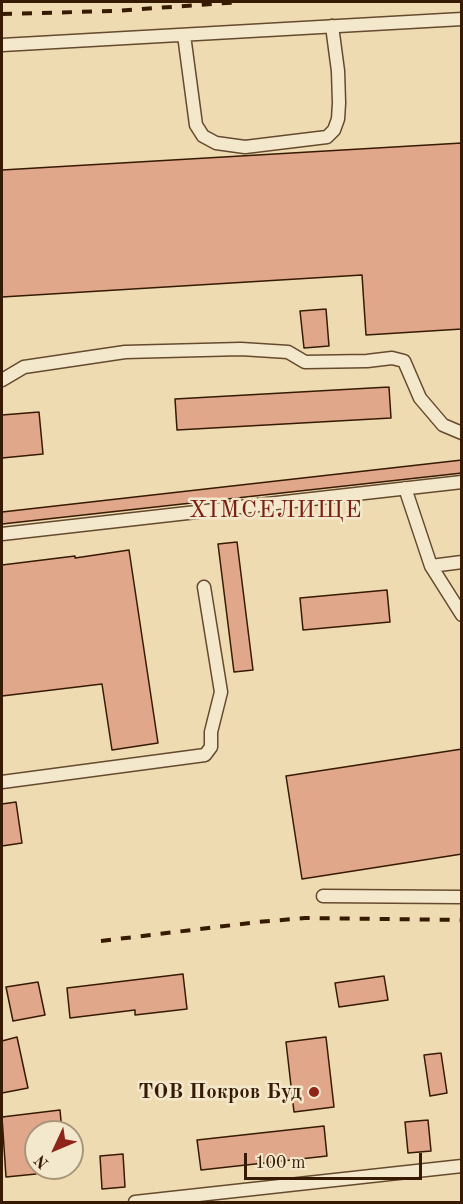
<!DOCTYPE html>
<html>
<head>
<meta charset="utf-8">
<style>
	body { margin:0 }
	#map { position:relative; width:463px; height:1204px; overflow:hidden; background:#eedbb1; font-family:"Old Standard TT",serif }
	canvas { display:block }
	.frame { position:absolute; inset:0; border:3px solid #371a02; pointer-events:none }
	.north { position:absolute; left:24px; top:1120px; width:60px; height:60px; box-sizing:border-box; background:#f4e8cc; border:2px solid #a8967b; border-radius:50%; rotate:226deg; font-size:16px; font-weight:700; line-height:24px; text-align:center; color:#371a02 }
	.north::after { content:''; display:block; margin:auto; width:21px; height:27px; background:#8f2418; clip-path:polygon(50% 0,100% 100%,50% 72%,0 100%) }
	.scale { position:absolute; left:244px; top:1153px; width:178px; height:27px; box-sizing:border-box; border:3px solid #371a02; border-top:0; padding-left:8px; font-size:18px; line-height:21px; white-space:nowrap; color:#371a02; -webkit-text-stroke:4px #f4e8cc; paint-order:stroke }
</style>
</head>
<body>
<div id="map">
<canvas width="463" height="1204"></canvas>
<div class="frame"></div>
<div class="north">N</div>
<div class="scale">100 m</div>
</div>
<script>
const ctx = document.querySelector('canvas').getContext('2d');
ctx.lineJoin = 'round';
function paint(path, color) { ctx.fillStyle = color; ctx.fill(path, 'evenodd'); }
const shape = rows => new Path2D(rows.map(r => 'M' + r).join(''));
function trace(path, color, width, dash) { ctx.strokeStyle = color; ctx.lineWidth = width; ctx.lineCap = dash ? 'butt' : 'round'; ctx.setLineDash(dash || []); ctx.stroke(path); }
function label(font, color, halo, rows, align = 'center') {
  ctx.font = font + ' "Old Standard TT",serif'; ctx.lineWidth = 5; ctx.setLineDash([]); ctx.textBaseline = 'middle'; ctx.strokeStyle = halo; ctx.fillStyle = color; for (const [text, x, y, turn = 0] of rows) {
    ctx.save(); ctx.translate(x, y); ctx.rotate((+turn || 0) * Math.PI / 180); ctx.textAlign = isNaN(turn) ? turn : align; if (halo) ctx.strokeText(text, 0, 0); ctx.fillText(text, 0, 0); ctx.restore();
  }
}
const building = shape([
	[462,143,462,329,366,335,362,275,2,297,2,170,462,143],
	[326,309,329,346,304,348,300,311,326,309],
	[389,387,391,418,177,430,175,399,389,387],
	[39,412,43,454,2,458,2,415,39,412],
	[462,460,462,473,2,524,2,512,462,460],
	[237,542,253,670,234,672,218,544,237,542],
	[129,550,158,743,112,750,102,684,2,696,2,565,75,556,75,558,129,550],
	[387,590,390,622,303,630,300,598,387,590],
	[462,749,462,854,302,879,286,776,462,749],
	[16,802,22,843,2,846,2,804,16,802],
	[183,974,187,1009,135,1015,135,1010,70,1018,67,988,183,974],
	[384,976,388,1000,339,1007,335,983,384,976],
	[38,982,45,1015,13,1021,6,987,38,982],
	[17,1037,28,1088,2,1093,2,1041,17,1037],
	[326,1037,334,1107,294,1112,286,1042,326,1037],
	[441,1053,447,1093,430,1096,424,1055,441,1053],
	[60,1110,62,1132,36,1132,36,1174,6,1177,2,1117,60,1110],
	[428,1120,431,1151,408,1153,405,1122,428,1120],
	[324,1126,327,1156,201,1170,197,1140,324,1126],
	[123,1154,125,1187,102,1189,100,1156,123,1154]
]);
paint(building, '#e1a78b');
trace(building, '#371a02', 1.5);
const minor = shape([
	[184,35,196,125,203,136,216,143,245,147,327,137,334,130,338,119,339,103,338,71,332,26],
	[2,45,462,19],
	[2,380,24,367,125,352,241,349,288,352,305,362,367,361,392,358,404,361,420,398,443,425,462,433],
	[405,488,431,566,462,615],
	[2,534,462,482],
	[431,566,462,562],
	[2,782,205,755,211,747,211,732,221,692,204,587],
	[323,896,462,897],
	[135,1202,462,1166]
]);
trace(minor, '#654a2e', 15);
trace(minor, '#f4e8cc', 12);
trace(shape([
	[2,14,114,11,241,2],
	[101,941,258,922,305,918,462,920]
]), '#371a02', 4, [10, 10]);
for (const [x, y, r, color] of [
	[314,1092,6,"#8f2418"]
]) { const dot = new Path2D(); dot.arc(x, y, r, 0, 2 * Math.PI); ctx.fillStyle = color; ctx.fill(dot); trace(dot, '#f4e8cc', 2); }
label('bold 21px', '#371a02', '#f4e8cc', [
	["ТОВ Покров Буд",302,1092]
], 'right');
ctx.letterSpacing = '1.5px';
label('24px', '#7a1f14', '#f4e8cc', [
	["ХІМСЕЛИЩЕ",276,511]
]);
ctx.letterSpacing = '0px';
</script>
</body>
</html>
